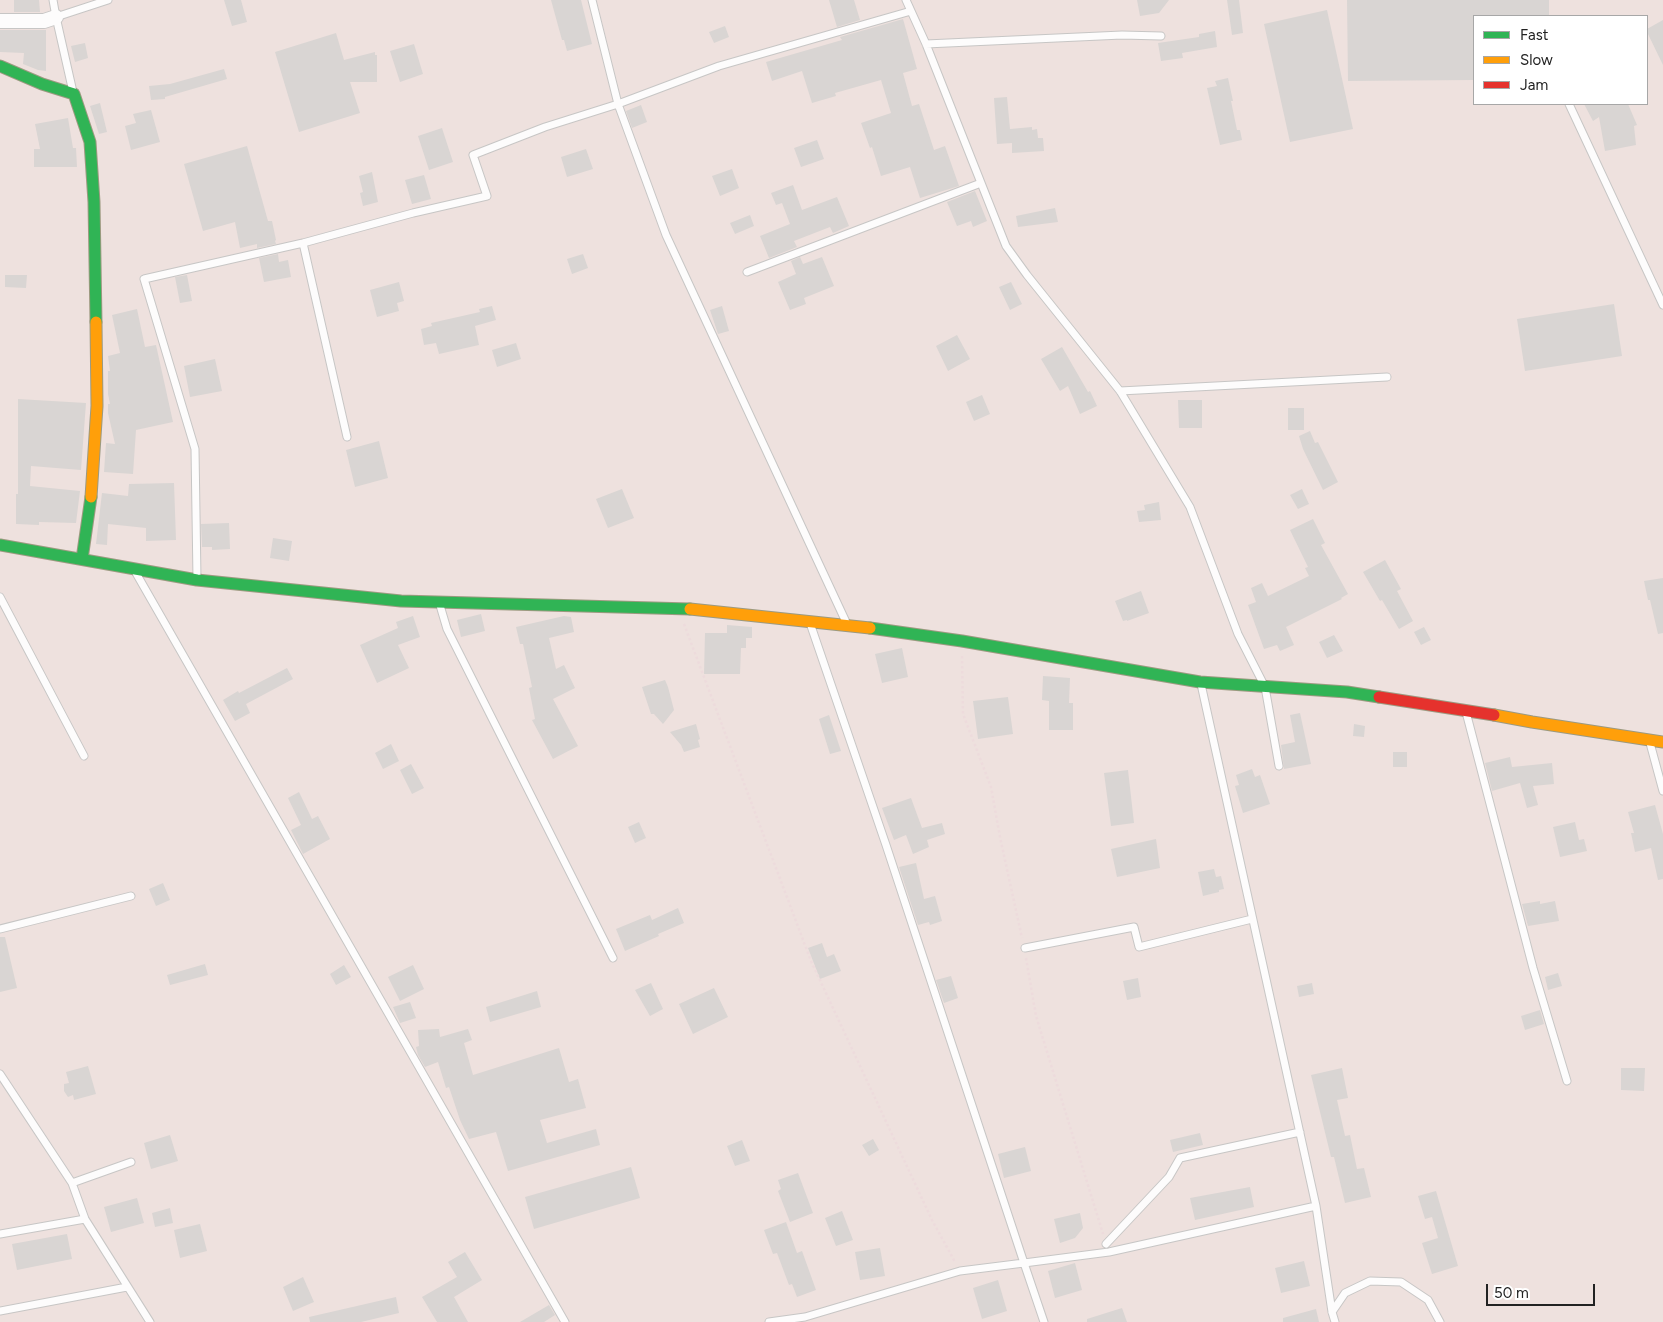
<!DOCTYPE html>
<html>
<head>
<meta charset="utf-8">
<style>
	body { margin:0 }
	#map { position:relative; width:1663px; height:1322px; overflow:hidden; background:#f0edea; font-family:Figtree,sans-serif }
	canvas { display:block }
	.legend { position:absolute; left:1473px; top:15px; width:175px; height:90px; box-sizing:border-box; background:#fff; border:1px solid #a7a7a7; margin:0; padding:6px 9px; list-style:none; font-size:15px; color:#222 }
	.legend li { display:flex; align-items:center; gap:10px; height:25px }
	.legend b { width:25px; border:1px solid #a7a7a7 }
	.scale { position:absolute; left:1486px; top:1284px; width:109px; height:22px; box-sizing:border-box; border:2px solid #222; border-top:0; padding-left:6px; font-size:15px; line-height:18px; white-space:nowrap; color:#222; -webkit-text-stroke:4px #fff; paint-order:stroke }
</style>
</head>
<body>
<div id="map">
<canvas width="1663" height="1322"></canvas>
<ul class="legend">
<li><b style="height:6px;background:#30b455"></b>Fast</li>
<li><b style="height:6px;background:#ff9f0a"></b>Slow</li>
<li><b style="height:6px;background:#e5322d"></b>Jam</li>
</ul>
<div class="scale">50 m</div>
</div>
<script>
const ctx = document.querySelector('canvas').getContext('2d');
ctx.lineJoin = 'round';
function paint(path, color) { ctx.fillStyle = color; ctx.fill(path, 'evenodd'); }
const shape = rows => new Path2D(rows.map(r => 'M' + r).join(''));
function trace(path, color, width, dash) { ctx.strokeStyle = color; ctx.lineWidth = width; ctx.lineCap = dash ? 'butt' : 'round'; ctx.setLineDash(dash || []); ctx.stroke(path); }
paint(shape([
	[0,0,1663,0,1663,1322,0,1322],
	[1474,16,1647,16,1647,104,1474,104]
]), '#eee1de');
paint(shape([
	[14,0,39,0,40,12,14,12],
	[224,0,241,0,247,22,232,26],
	[551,0,581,0,592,44,567,51,564,40,562,40],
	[829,0,854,0,860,20,837,27],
	[1137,0,1169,0,1159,13,1140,16],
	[1227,0,1239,0,1243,33,1232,35],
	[1347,0,1549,0,1549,16,1474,16,1474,80,1348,81],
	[1327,10,1353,129,1290,142,1264,24],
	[903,19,917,69,903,73,912,106,919,104,934,150,945,146,959,186,920,198,910,167,881,176,872,147,870,148,861,123,891,113,881,80,835,93,836,96,812,103,802,71,772,81,766,62,842,40,840,37],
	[1663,20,1663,65,1647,32,1647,29],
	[725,26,729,37,714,43,709,32],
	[0,30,46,30,46,71,38,70,23,64,24,53,0,52],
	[1215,31,1217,47,1182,53,1183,58,1161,61,1158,43,1199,37,1199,34],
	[336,33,344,60,375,52,375,55,377,55,377,82,350,82,360,113,299,132,275,52],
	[85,43,88,58,75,62,71,46],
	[414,44,423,74,400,82,390,51],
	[224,69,227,79,165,97,165,99,151,100,149,86,170,84],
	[1228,78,1233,101,1231,101,1237,130,1240,130,1242,140,1220,145,1207,88,1217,86,1215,81],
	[1007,97,1010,129,1032,127,1032,130,1037,129,1038,138,1043,138,1044,151,1012,153,1012,143,997,144,994,98],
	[100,103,107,132,99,134,90,106],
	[1584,104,1628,104,1637,125,1634,126,1636,145,1605,151,1599,117,1593,121],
	[641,105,647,122,632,128,626,111],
	[151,110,160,142,131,150,125,126,136,123,133,114],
	[68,118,73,148,76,148,77,167,34,167,34,149,40,149,35,124],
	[442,128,453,162,429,170,418,136],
	[817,140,824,159,801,167,794,148],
	[247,146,268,221,272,221,276,240,275,241,276,244,257,248,257,244,240,248,235,222,203,231,184,164],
	[586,149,593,169,567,177,561,157],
	[732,169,739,188,720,196,712,176],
	[372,172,378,202,363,206,360,193,363,192,359,176],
	[424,175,431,199,412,204,405,180],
	[793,185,802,210,837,197,849,226,833,233,830,227,794,241,797,247,769,258,760,236,790,224,782,203,776,205,771,193],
	[975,191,987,221,973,227,971,221,957,226,947,202],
	[1055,208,1058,222,1018,227,1016,216],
	[750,215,754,226,735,234,730,223],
	[278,254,279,262,288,260,291,277,264,282,259,258],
	[583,254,588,268,572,274,567,259],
	[800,257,803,264,822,257,834,286,804,298,806,304,790,310,778,282,796,274,791,261],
	[5,275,27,275,26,288,5,287],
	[187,275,192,301,180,303,175,277],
	[399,282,404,301,397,303,399,311,377,317,370,290],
	[1011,282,1022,304,1010,310,999,287],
	[1614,304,1622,356,1525,371,1517,319],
	[492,306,496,320,475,326,479,345,439,354,436,343,424,345,421,329,432,326,431,323,480,312,479,309],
	[722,306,729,331,718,334,710,310],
	[137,309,145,347,156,345,173,422,136,430,133,474,104,472,106,443,115,444,108,413,108,404,110,404,108,394,108,371,110,371,108,356,120,353,112,315],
	[957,335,970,359,948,371,936,346],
	[516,343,521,359,497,367,492,350],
	[1062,347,1088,392,1090,391,1097,406,1080,414,1068,386,1060,391,1041,359],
	[215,359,222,391,190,397,184,366],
	[982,395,990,414,974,421,966,402],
	[18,399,86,403,81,470,31,466,30,486,80,491,76,523,39,522,39,525,16,524,16,494,18,494],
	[1178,400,1202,400,1202,428,1179,428],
	[1288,408,1304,408,1304,430,1288,430],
	[1310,431,1315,443,1318,442,1338,482,1323,490,1303,449,1299,436],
	[379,441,388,478,355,487,346,450],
	[174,483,176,540,146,541,146,528,108,524,107,545,96,544,102,493,128,496,129,484],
	[622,489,634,518,608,528,596,499],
	[1302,489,1309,504,1298,509,1290,495],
	[1159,502,1161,520,1139,522,1137,511,1145,510,1144,505],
	[1313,519,1325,543,1321,545,1348,594,1341,598,1342,599,1286,627,1294,645,1280,651,1277,645,1264,649,1248,605,1256,602,1251,588,1262,583,1268,596,1309,576,1305,568,1308,567,1290,530],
	[229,523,230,549,212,550,212,547,202,547,201,524],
	[273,538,292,541,289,561,270,558],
	[1385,560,1401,589,1397,591,1413,621,1399,629,1382,600,1380,601,1363,572],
	[1663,578,1663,633,1658,634,1650,600,1648,600,1644,581],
	[1141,591,1149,613,1127,621,1127,620,1123,621,1115,601],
	[481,614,485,631,461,637,457,620],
	[413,616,420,637,398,645,409,668,377,683,360,645,398,628,396,622],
	[564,616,571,617,574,632,549,638,556,669,564,665,575,688,553,699,578,746,553,759,532,720,535,719,529,688,532,687,523,644,520,644,516,627],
	[727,625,752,627,752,638,746,638,746,648,741,648,740,674,704,674,705,633,727,633],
	[1424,627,1431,640,1421,645,1414,632],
	[1334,635,1343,651,1327,658,1319,642],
	[902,648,908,677,882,683,875,654],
	[287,668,293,679,246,704,250,713,235,721,223,700,238,691,239,693],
	[1043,676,1070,678,1069,703,1073,703,1073,730,1049,730,1049,701,1042,700],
	[665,680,668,687,674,710,663,724,654,714,651,714,642,687],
	[1008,697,1013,734,978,739,973,701],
	[1300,713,1311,764,1284,769,1281,745,1295,742,1290,715],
	[829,715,841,751,830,754,819,719],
	[696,724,700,739,698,740,700,747,684,752,681,745,670,732],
	[1354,724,1365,726,1364,737,1353,736],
	[391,744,399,761,383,769,375,753],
	[1393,752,1407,752,1407,767,1393,767],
	[1510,757,1512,767,1552,763,1554,784,1533,786,1538,805,1527,808,1520,783,1492,791,1485,763],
	[411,764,424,788,412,794,400,770],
	[1252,769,1255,777,1260,775,1270,804,1243,813,1235,786,1239,785,1236,775],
	[1128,770,1134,823,1111,826,1104,773],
	[299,792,312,819,318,816,330,839,303,854,291,830,301,825,288,798],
	[911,798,922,828,942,823,945,834,927,840,929,847,913,854,906,835,894,840,882,808],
	[1655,805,1663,834,1663,879,1658,880,1651,848,1635,852,1631,833,1634,833,1628,812],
	[639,822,646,838,635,843,628,827],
	[1575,822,1579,840,1584,839,1587,851,1560,857,1553,827],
	[1156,839,1160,868,1117,877,1111,849],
	[916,863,924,899,935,896,942,921,930,925,929,922,918,925,899,867],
	[1214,869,1216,877,1221,876,1224,889,1219,890,1219,892,1203,896,1198,872],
	[163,883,170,900,156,906,149,889],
	[1540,901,1540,904,1555,901,1559,921,1528,926,1522,904],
	[678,908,684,923,658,934,659,936,625,951,616,929,650,915,652,920],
	[0,937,5,937,17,988,0,992],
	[822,943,827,957,834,954,841,971,820,979,808,948],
	[205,964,208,975,170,985,167,975],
	[344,965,351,977,336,985,330,974],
	[413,965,424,989,400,1001,388,977],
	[1558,973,1562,986,1548,990,1545,977],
	[951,976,958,998,944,1003,936,980],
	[1138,978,1141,997,1127,1000,1123,981],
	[651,983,663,1009,650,1016,635,990],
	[1312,983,1314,994,1299,997,1297,986],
	[714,988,728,1017,693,1034,679,1004],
	[537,991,541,1007,490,1022,486,1007],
	[410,1002,416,1018,400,1023,393,1007],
	[1540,1010,1544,1024,1525,1030,1521,1016],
	[439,1029,440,1037,468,1029,472,1040,464,1043,473,1075,559,1048,569,1082,578,1079,586,1108,540,1120,547,1143,596,1129,600,1145,508,1171,496,1132,469,1139,460,1120,449,1087,446,1088,438,1062,425,1067,418,1055,416,1047,419,1046,418,1030],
	[88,1066,96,1094,74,1100,73,1095,68,1097,64,1091,64,1084,69,1083,66,1072],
	[1342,1068,1348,1098,1337,1100,1345,1136,1350,1135,1357,1169,1364,1168,1371,1197,1345,1203,1334,1157,1331,1157,1311,1075],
	[1621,1068,1645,1068,1644,1091,1621,1090],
	[1200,1133,1203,1145,1173,1152,1170,1140],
	[170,1135,178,1161,151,1169,144,1143],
	[873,1139,879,1150,869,1156,862,1145],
	[742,1140,750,1161,735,1166,727,1146],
	[1025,1147,1031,1171,1004,1178,998,1154],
	[631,1167,640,1198,534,1229,525,1197],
	[798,1173,813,1213,790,1222,778,1191,781,1189,778,1180],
	[1250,1187,1254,1207,1195,1220,1190,1198],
	[1436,1191,1458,1266,1432,1274,1422,1243,1438,1238,1432,1217,1425,1219,1418,1196],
	[137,1198,144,1223,111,1232,104,1207],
	[170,1208,173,1223,155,1227,152,1213],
	[842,1211,853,1240,836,1246,825,1218],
	[1080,1213,1083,1228,1075,1238,1060,1243,1054,1219],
	[786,1222,797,1253,802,1251,816,1290,797,1297,792,1284,789,1285,777,1253,773,1254,764,1230],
	[200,1224,207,1251,180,1258,174,1230],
	[67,1234,72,1259,17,1270,12,1244],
	[880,1248,885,1276,860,1280,855,1252],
	[465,1252,482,1280,454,1297,468,1322,437,1322,422,1297,457,1277,448,1262],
	[1304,1261,1310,1286,1281,1293,1275,1268],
	[1075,1263,1082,1290,1055,1298,1048,1271],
	[303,1277,314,1302,293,1311,283,1287],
	[998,1280,1007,1311,982,1319,973,1288],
	[396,1297,399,1313,361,1322,310,1322,309,1317],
	[549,1305,555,1315,544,1322,520,1322],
	[1122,1308,1127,1322,1087,1322,1087,1319],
	[1316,1309,1319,1322,1283,1322,1283,1318]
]), '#d9d5d3');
const lane = shape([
	[53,0,56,17,108,0],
	[592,0,618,104,666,235,846,622],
	[906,0,926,44,1006,246,1027,275,1120,391,1190,507,1238,634,1265,687,1279,766],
	[56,17,73,92],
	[926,44,1122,35,1161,36],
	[1569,104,1663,305],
	[303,243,347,437],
	[747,272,981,183],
	[1120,391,1387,377],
	[136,573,565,1322],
	[197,579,195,449,144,279,303,243,413,213,487,196,473,155,545,127,618,104,719,66,911,11],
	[0,597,84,756],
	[439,602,447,629,613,958],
	[810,623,886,845,1024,1263,1109,1252,1316,1206],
	[1201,684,1316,1206,1332,1312,1335,1322],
	[1466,712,1533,968,1567,1081],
	[1650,743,1663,791],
	[0,929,131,896],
	[1025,948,1134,927,1139,947,1252,919],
	[0,1074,72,1183,85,1219,150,1322],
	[72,1183,131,1162],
	[0,1234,85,1219],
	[1106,1244,1169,1177,1180,1158,1300,1132],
	[0,1311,127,1287],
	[1332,1312,1345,1293,1370,1281,1401,1282,1428,1300,1440,1322],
	[769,1322,805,1317,960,1271,1024,1263,1044,1322]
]);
const street = shape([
	[0,21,44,21,56,17]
]);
const fast = shape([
	[0,66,42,84,74,94,90,142,94,202,96,322],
	[0,545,197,580,401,601,690,609],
	[82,559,91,497],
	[870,628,962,641,1200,682,1347,692,1379,697]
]);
const slow = shape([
	[91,497,97,406,96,322],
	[690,609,870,628],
	[1494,715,1532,722,1663,742]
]);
const jam = shape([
	[1379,697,1494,715]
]);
trace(lane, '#c7c6c5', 9);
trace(street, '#c7c6c5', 16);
trace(fast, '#9c9a80', 13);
trace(slow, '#9c9a80', 13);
trace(jam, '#9c9a80', 13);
trace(shape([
	[684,624,811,961,932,1220,955,1262],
	[962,656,963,714,991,787,1000,837,1022,938],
	[1026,958,1036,1016,1103,1234]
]), '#eddbdc', 2.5, [2.5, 2.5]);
trace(lane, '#fdfcfc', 7);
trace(street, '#fdfcfc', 14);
trace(fast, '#30b455', 11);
trace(slow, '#ff9f0a', 11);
trace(jam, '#e5322d', 11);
</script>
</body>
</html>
